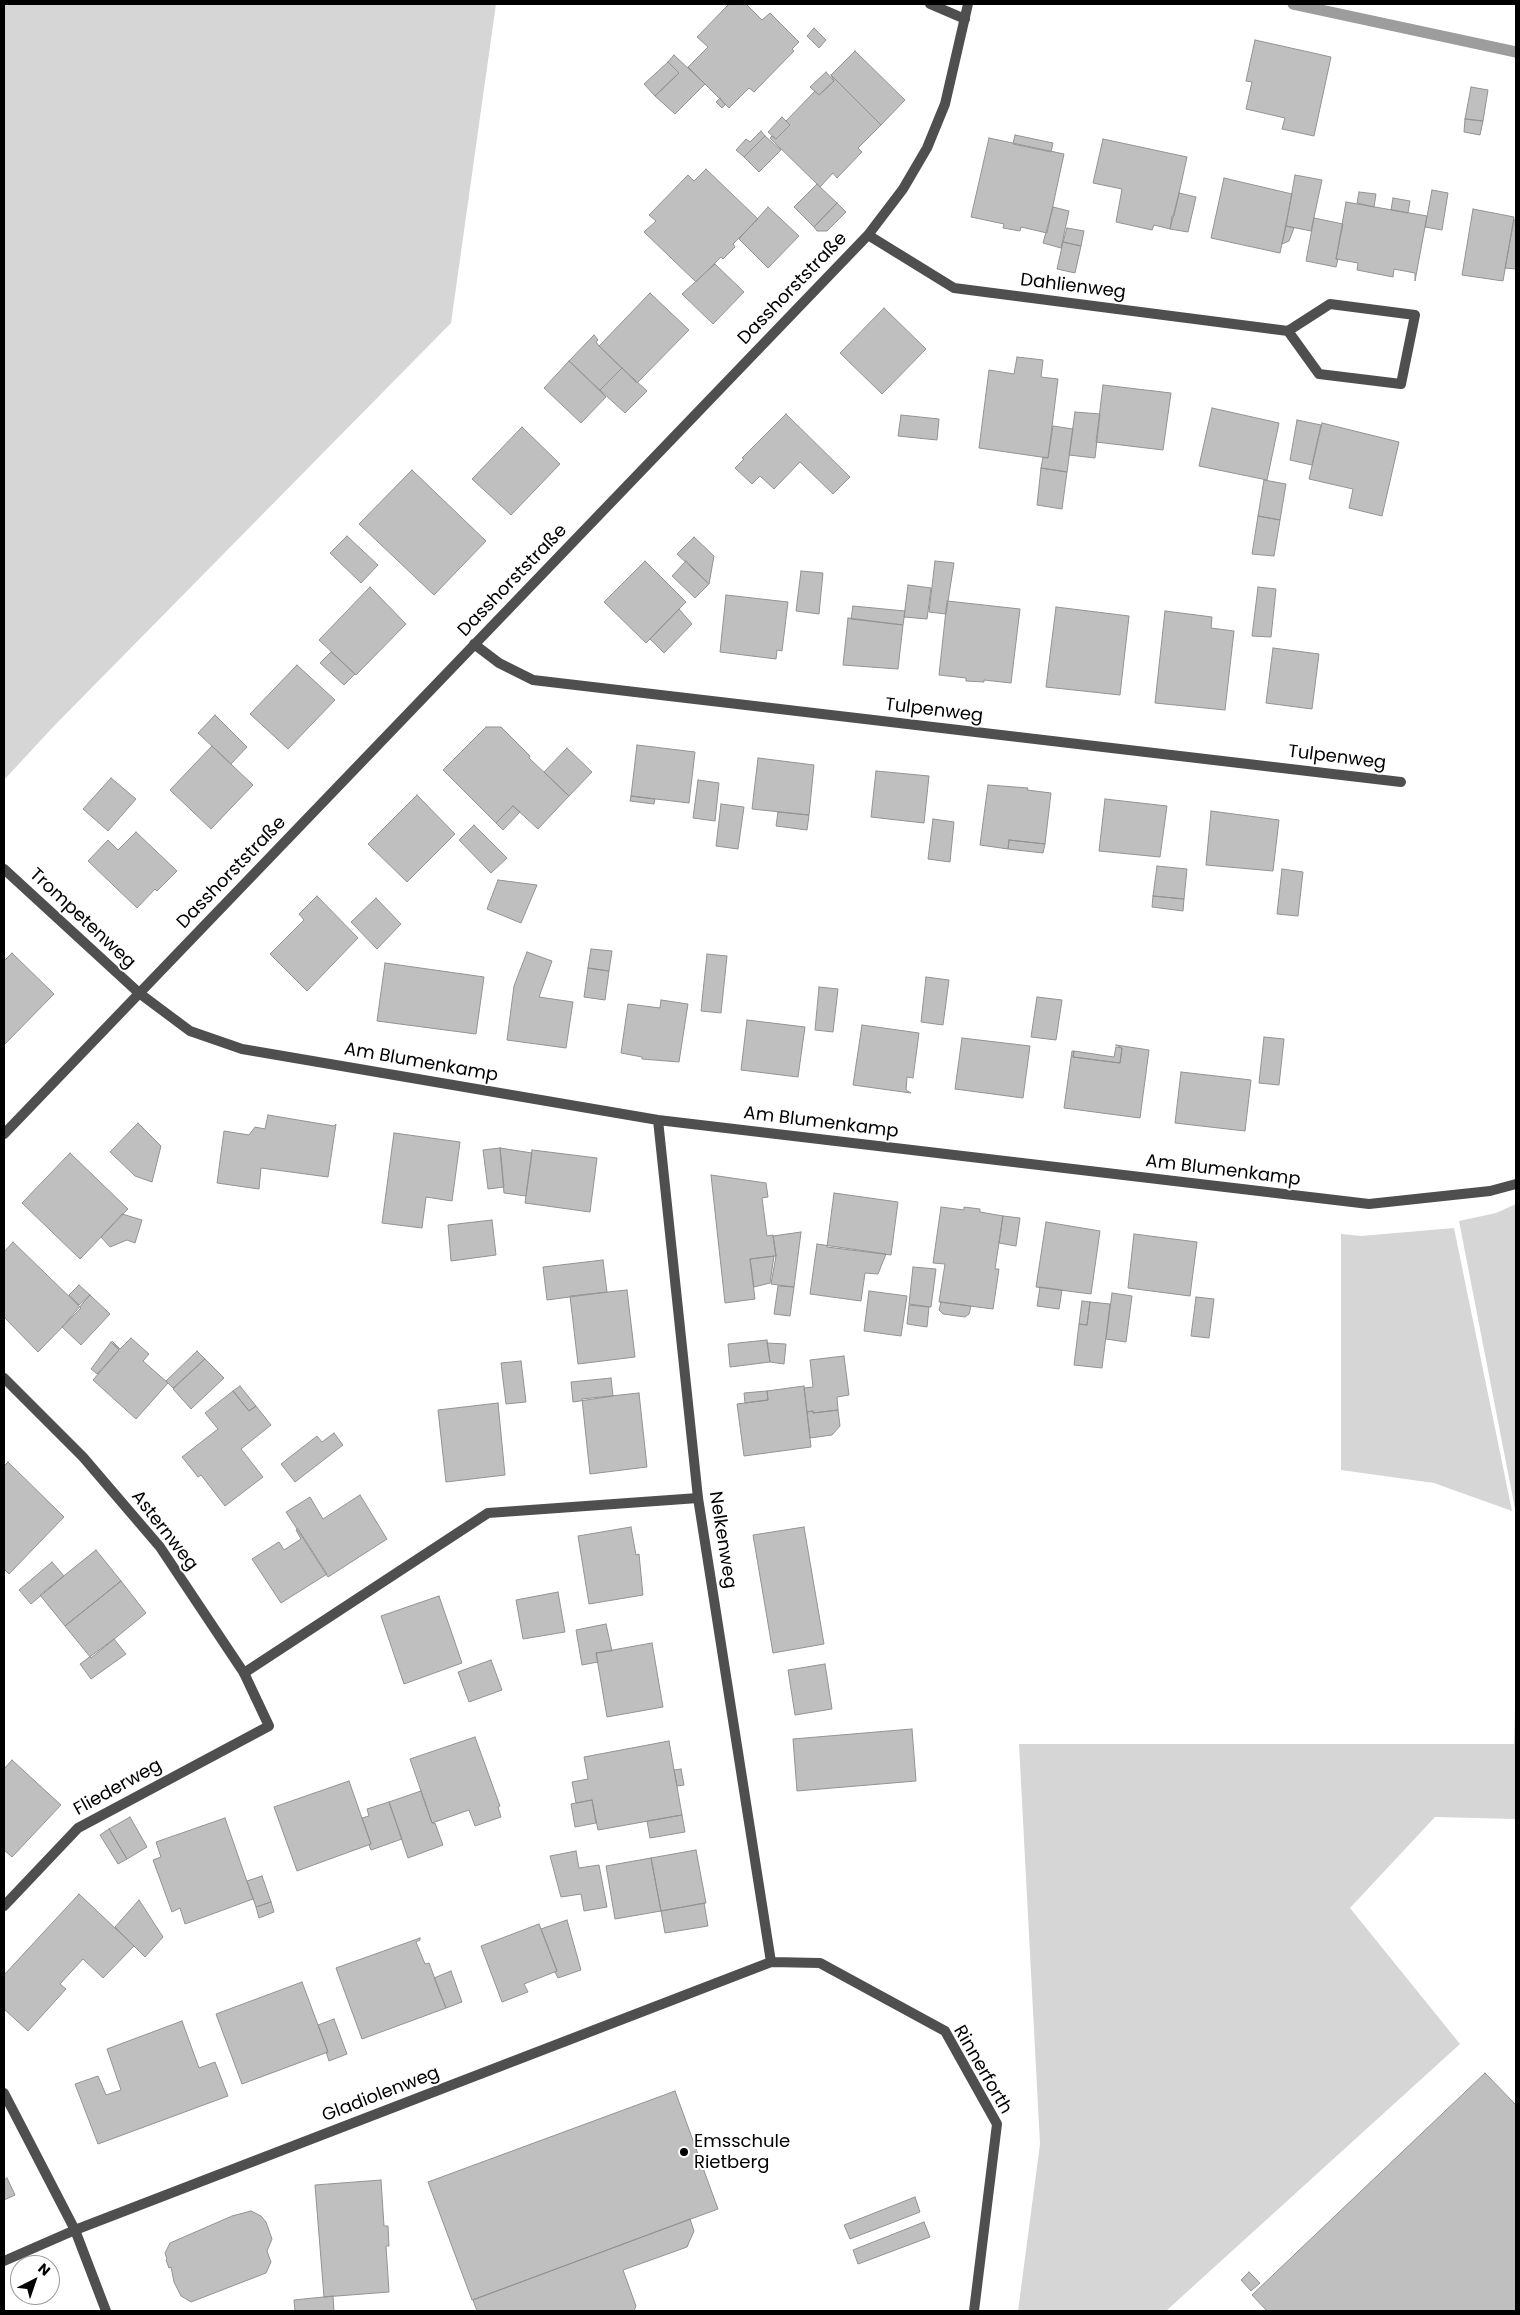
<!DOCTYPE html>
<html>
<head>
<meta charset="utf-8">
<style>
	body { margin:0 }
	#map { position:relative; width:1520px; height:2315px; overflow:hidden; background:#fff; font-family:Poppins,sans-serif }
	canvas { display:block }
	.frame { position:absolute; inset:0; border:5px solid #000; pointer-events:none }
	.north { position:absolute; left:10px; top:2255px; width:50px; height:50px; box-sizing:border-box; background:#fff; border:1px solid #999; border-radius:50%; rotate:41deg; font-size:14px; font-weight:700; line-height:20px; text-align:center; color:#000 }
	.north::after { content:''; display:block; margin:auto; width:18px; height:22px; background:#000; clip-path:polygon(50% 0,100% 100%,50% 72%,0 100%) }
</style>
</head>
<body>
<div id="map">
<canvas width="1520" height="2315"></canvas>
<div class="frame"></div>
<div class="north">N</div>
</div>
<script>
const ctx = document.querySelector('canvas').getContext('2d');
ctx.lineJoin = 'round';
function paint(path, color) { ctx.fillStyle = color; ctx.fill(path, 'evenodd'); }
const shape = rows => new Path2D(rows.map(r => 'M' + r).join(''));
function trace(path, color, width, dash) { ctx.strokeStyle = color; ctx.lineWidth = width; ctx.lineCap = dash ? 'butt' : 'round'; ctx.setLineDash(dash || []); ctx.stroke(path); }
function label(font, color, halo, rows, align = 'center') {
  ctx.font = font + ' Poppins,sans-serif'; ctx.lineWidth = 4; ctx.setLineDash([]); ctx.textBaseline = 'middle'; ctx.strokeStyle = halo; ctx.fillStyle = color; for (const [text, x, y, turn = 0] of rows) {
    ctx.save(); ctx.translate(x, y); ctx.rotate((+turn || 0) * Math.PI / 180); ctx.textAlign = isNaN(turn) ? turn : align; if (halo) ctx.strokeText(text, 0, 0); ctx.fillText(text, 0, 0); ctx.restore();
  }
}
paint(shape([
	[4,4,496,4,451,323,53,727,4,780],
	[1516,1204,1516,1514,1459,1221,1496,1213],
	[1454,1228,1512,1511,1434,1483,1341,1470,1341,1234,1361,1236],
	[1516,1670,1516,1819,1435,1817,1350,1908,1460,2044,1166,2311,1018,2311,1040,2144,1019,1744,1514,1744]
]), '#d6d6d6');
trace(shape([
	[1293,4,1516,52]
]), '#9d9d9d', 11);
const building = shape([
	[729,4,746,4,762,20,770,13,799,42,792,49,794,51,754,92,749,88,729,108,688,67,708,47,697,37,729,4],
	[814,28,826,40,819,48,807,36,814,28],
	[1255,40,1331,57,1314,136,1282,129,1285,118,1246,109,1252,82,1246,81,1255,40],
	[855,51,905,100,881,125,831,75,855,51],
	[674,55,705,84,675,114,655,96,679,73,668,62,674,55],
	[668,62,679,73,655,96,644,84,668,62],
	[826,72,834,81,819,95,810,87,826,72],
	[831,75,881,125,858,148,862,152,837,178,833,173,820,187,770,138,772,136,776,139,790,125,786,121,815,91,819,95,834,81,831,75],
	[1471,87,1488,90,1483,121,1465,119,1471,87],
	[720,98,725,105,722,108,716,102,720,98],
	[782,117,790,125,776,139,768,132,782,117],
	[1465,119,1483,121,1480,135,1464,132,1465,119],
	[761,131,765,136,744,157,736,150,746,139,750,142,761,131],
	[1015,135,1053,143,1051,152,1013,144,1015,135],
	[765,136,781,150,759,172,744,157,765,136],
	[989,138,1064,154,1047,233,1021,227,1020,231,1003,228,1004,224,971,217,989,138],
	[1103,139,1187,157,1174,216,1172,216,1170,229,1154,225,1152,230,1116,222,1122,189,1093,183,1103,139],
	[706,169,758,219,733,244,735,247,723,259,721,257,696,282,644,232,656,221,649,215,688,175,694,181,706,169],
	[1295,175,1322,180,1311,231,1286,226,1295,175],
	[1224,178,1292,194,1280,253,1211,238,1224,178],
	[817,184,837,203,814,227,794,207,817,184],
	[1432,190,1448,193,1442,230,1425,227,1432,190],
	[1359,192,1376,194,1374,207,1357,203,1359,192],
	[1179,193,1196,197,1188,232,1170,229,1179,193],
	[1393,198,1410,201,1408,213,1391,210,1393,198],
	[1346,202,1427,216,1415,281,1415,273,1394,269,1393,277,1357,270,1358,263,1336,259,1346,202],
	[837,203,846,212,827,231,817,231,814,227,837,203],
	[768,207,799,236,768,268,739,239,768,207],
	[1053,207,1069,211,1061,248,1043,243,1053,207],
	[1473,209,1514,217,1503,281,1462,275,1473,209],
	[1314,218,1343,224,1336,259,1338,259,1336,267,1306,261,1314,218],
	[1514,220,1516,220,1516,269,1505,268,1514,220],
	[1286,226,1294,228,1289,241,1282,244,1286,226],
	[1067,228,1084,231,1081,246,1063,242,1067,228],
	[1063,242,1081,246,1075,273,1057,269,1063,242],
	[715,264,744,292,713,324,682,294,715,264],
	[650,293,689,330,637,383,599,346,650,293],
	[884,308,926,349,882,394,840,353,884,308],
	[594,335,598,340,596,342,599,346,622,368,600,390,569,361,594,335],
	[1017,357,1043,360,1041,377,1058,379,1048,458,979,448,989,370,1014,374,1017,357],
	[569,361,606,397,581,423,544,388,569,361],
	[622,368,647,391,625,413,600,390,622,368],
	[1103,385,1171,393,1163,450,1096,442,1103,385],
	[1212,408,1279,423,1267,480,1199,466,1212,408],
	[1075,412,1100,414,1095,458,1069,455,1075,412],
	[786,414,850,477,833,494,800,462,774,489,760,476,752,484,735,468,744,459,742,458,786,414],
	[901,415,939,419,937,440,898,436,901,415],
	[1297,420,1321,425,1312,465,1290,460,1297,420],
	[1322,423,1399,442,1382,516,1349,508,1353,489,1309,479,1322,423],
	[1053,426,1073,429,1067,472,1041,468,1043,457,1048,458,1053,426],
	[522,427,560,464,511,515,472,479,522,427],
	[1041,468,1067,472,1062,509,1037,505,1041,468],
	[412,470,486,541,434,595,359,524,412,470],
	[1264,480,1286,484,1280,520,1258,516,1264,480],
	[1258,516,1280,520,1274,556,1252,554,1258,516],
	[347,536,378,565,361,583,330,553,347,536],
	[694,537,714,556,709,584,677,554,694,537],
	[645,561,686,602,646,643,604,602,645,561],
	[686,561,709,584,695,598,672,576,686,561],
	[935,561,954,563,946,614,929,612,935,561],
	[801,571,823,573,819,614,796,611,801,571],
	[908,585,931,588,927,619,904,617,908,585],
	[370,587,406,624,356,675,319,640,370,587],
	[1258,587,1276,589,1271,637,1252,636,1258,587],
	[726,595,788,602,782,651,777,650,776,659,720,652,726,595],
	[947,601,1020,609,1011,683,984,680,984,682,966,681,966,678,939,675,947,601],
	[853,606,905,611,903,625,851,619,853,606],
	[1056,607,1129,616,1120,695,1046,687,1056,607],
	[679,609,692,624,664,653,650,639,679,609],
	[1165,611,1212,617,1211,628,1234,631,1225,710,1155,703,1165,611],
	[848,618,903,625,898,669,843,665,848,618],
	[1273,648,1319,654,1312,709,1266,703,1273,648],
	[331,652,355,674,344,685,320,663,331,652],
	[297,665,335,700,288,749,250,714,297,665],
	[215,715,247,747,231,764,198,733,215,715],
	[486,727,501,727,530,756,529,758,569,796,538,829,513,806,496,823,443,770,486,727],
	[637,745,695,752,689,803,631,796,637,745],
	[212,746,253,785,211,829,170,790,212,746],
	[567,748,592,772,569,796,544,772,567,748],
	[758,758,814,765,809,815,752,809,758,758],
	[876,771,929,776,924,823,871,817,876,771],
	[111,778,136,799,108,831,83,809,111,778],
	[698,780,719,783,715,821,693,818,698,780],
	[988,785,1028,788,1027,790,1051,793,1045,844,1009,840,1008,849,980,845,988,785],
	[417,795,455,834,407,882,368,844,417,795],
	[631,796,655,799,654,804,630,801,631,796],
	[1105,799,1167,806,1160,857,1099,851,1105,799],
	[721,804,744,807,738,849,716,846,721,804],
	[513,806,520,812,503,830,496,823,513,806],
	[1211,811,1279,820,1273,871,1206,865,1211,811],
	[778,812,809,815,807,830,776,826,778,812],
	[933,819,954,822,950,862,928,859,933,819],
	[474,825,507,858,491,873,459,840,474,825],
	[136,832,177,871,157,891,155,889,137,908,88,861,108,840,118,850,136,832],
	[1009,840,1045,844,1043,853,1008,849,1009,840],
	[1157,866,1187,869,1184,899,1153,896,1157,866],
	[1282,869,1303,872,1298,916,1277,914,1282,869],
	[498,880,537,885,521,923,487,909,498,880],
	[317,896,358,938,307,991,270,954,304,920,299,914,317,896],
	[1153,896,1184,899,1183,911,1152,907,1153,896],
	[376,898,401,924,377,949,351,922,376,898],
	[591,949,612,951,609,971,588,968,591,949],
	[527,952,552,961,539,997,573,1002,566,1048,507,1040,514,986,527,952],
	[12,953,54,994,4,1045,4,961,12,953],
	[707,954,727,956,721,1013,701,1011,707,954],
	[385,963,484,977,476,1034,377,1021,385,963],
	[588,968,609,971,605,1000,584,997,588,968],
	[926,977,949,980,943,1025,921,1022,926,977],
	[819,987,838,989,833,1032,815,1030,819,987],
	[1037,997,1062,1000,1056,1040,1031,1037,1037,997],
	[661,1000,688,1004,679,1062,642,1059,642,1057,621,1053,628,1004,660,1008,661,1000],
	[747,1020,805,1027,798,1077,741,1070,747,1020],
	[862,1025,919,1033,913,1078,907,1077,906,1090,911,1093,853,1085,862,1025],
	[1264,1037,1284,1039,1279,1085,1259,1083,1264,1037],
	[962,1038,1030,1046,1023,1098,955,1089,962,1038],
	[1116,1045,1149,1050,1140,1118,1064,1108,1072,1051,1074,1051,1073,1057,1120,1063,1122,1048,1116,1045],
	[1116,1047,1122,1048,1120,1063,1073,1057,1074,1051,1114,1057,1116,1047],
	[1181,1072,1251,1080,1245,1131,1175,1123,1181,1072],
	[268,1115,334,1126,336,1124,328,1177,261,1168,259,1189,217,1183,224,1131,249,1135,255,1127,265,1129,268,1115],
	[138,1123,161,1146,152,1182,135,1176,110,1152,138,1123],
	[394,1133,460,1142,452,1201,426,1197,422,1228,382,1223,394,1133],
	[500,1148,504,1187,488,1189,483,1150,500,1148],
	[500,1148,532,1153,526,1196,504,1193,500,1148],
	[532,1150,597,1158,590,1212,525,1203,532,1150],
	[70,1153,128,1209,80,1259,22,1203,70,1153],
	[711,1175,766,1183,768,1197,762,1198,767,1236,773,1235,776,1256,750,1259,755,1299,725,1303,711,1175],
	[834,1193,898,1202,891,1255,827,1247,834,1193],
	[941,1207,964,1210,964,1207,980,1209,980,1212,1003,1216,995,1269,999,1269,993,1309,939,1302,945,1264,933,1263,941,1207],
	[122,1214,142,1220,135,1243,127,1240,110,1247,101,1237,122,1214],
	[1003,1216,1020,1218,1016,1246,999,1243,1003,1216],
	[492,1220,496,1255,451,1261,448,1225,492,1220],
	[1046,1222,1100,1231,1091,1294,1036,1287,1046,1222],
	[801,1232,794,1287,771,1284,776,1256,773,1236,801,1232],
	[1134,1234,1197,1242,1190,1296,1128,1288,1134,1234],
	[13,1242,81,1308,38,1352,4,1317,4,1252,13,1242],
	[817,1244,886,1254,878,1274,865,1273,861,1301,810,1294,817,1244],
	[774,1256,770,1283,754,1287,750,1259,774,1256],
	[603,1260,607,1292,547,1300,543,1267,603,1260],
	[913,1267,936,1269,931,1307,909,1304,913,1267],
	[79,1285,90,1295,79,1305,69,1295,79,1285],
	[778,1286,794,1287,790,1316,774,1314,778,1286],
	[1040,1287,1062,1290,1059,1309,1037,1306,1040,1287],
	[627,1290,635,1357,578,1364,570,1296,627,1290],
	[869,1291,907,1296,901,1336,864,1331,869,1291],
	[1112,1293,1132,1296,1126,1342,1106,1339,1112,1293],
	[90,1295,110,1314,81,1345,62,1327,90,1295],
	[1196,1297,1214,1299,1209,1338,1191,1336,1196,1297],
	[1082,1301,1090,1302,1087,1325,1079,1324,1082,1301],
	[941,1302,971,1306,969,1314,965,1317,943,1314,939,1310,941,1302],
	[1090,1302,1110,1304,1102,1368,1074,1365,1079,1324,1087,1325,1090,1302],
	[909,1305,929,1307,927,1327,907,1324,909,1305],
	[131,1338,149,1354,143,1361,168,1383,136,1419,93,1380,119,1350,112,1341,120,1349,131,1338],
	[767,1340,770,1362,730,1367,728,1344,767,1340],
	[111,1342,119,1350,97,1374,91,1369,111,1342],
	[767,1343,786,1344,784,1364,770,1362,767,1343],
	[197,1351,205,1359,173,1388,166,1381,197,1351],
	[844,1356,849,1395,837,1397,838,1410,813,1413,813,1411,807,1412,804,1388,813,1387,810,1360,844,1356],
	[205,1359,224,1378,191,1409,173,1389,205,1359],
	[521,1361,526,1402,506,1404,501,1363,521,1361],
	[611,1378,613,1396,573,1402,571,1382,611,1378],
	[240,1386,256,1406,249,1411,233,1391,240,1386],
	[804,1386,811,1447,744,1456,737,1404,768,1400,767,1391,804,1386],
	[233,1391,249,1411,256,1406,271,1425,241,1449,263,1477,225,1506,201,1475,198,1477,182,1457,218,1429,205,1413,233,1391],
	[767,1391,768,1400,745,1403,744,1393,767,1391],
	[639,1393,647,1467,590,1474,582,1399,639,1393],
	[498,1403,505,1475,446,1482,438,1410,498,1403],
	[838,1410,840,1426,832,1435,810,1438,807,1412,813,1411,813,1413,838,1410],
	[334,1433,343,1445,295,1482,281,1464,317,1436,322,1442,334,1433],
	[8,1462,64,1517,9,1574,4,1569,4,1466,8,1462],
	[360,1495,387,1539,328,1577,286,1512,310,1497,323,1519,360,1495],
	[631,1527,636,1555,639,1554,643,1595,589,1604,578,1536,631,1527],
	[804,1527,824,1644,773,1653,753,1535,804,1527],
	[298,1529,327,1574,281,1603,252,1559,279,1542,284,1550,301,1539,296,1530,298,1529],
	[96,1550,121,1581,65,1626,40,1595,96,1550],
	[52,1562,64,1576,31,1604,19,1590,52,1562],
	[121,1581,146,1613,91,1658,65,1626,121,1581],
	[558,1592,565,1632,523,1639,516,1600,558,1592],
	[439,1596,462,1663,404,1684,381,1616,439,1596],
	[606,1624,612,1651,596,1653,598,1662,582,1665,576,1630,606,1624],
	[114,1639,126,1654,91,1679,80,1664,114,1639],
	[652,1643,663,1707,607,1717,596,1653,652,1643],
	[491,1660,502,1690,469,1702,458,1672,491,1660],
	[825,1664,832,1709,795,1715,788,1670,825,1664],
	[912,1729,916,1781,797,1791,793,1739,912,1729],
	[475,1737,500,1806,498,1807,501,1817,475,1826,469,1810,432,1823,410,1759,475,1737],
	[669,1741,682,1815,598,1830,592,1800,576,1803,572,1782,588,1779,584,1757,669,1741],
	[12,1760,61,1805,12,1857,4,1850,4,1769,12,1760],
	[681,1769,684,1785,677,1786,674,1770,681,1769],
	[349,1781,371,1844,297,1871,274,1807,349,1781],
	[421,1791,432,1823,435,1823,443,1845,408,1858,389,1802,421,1791],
	[592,1800,596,1823,575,1827,571,1804,592,1800],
	[389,1802,402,1839,371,1850,369,1845,371,1844,362,1818,369,1816,367,1809,389,1802],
	[682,1815,685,1832,650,1838,647,1821,682,1815],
	[130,1817,147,1847,127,1859,109,1829,130,1817],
	[225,1818,253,1899,185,1924,180,1908,172,1912,153,1860,161,1857,156,1842,225,1818],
	[109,1829,127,1859,118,1864,100,1835,109,1829],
	[696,1850,706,1903,661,1911,651,1858,696,1850],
	[576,1851,579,1868,599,1865,607,1907,584,1911,581,1894,561,1897,550,1856,576,1851],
	[651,1858,661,1911,615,1919,606,1866,651,1858],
	[262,1876,271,1902,256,1907,247,1881,262,1876],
	[79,1894,134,1946,103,1978,83,1959,60,1984,66,1989,28,2031,4,2009,4,1975,79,1894],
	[139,1900,163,1937,145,1957,115,1927,139,1900],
	[271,1902,274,1912,259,1918,256,1907,271,1902],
	[704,1903,708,1926,665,1933,661,1911,704,1903],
	[567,1920,581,1970,558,1978,555,1972,557,1971,541,1929,567,1920],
	[539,1924,557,1971,524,1984,528,1992,502,2002,481,1946,539,1924],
	[420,1938,420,1940,416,1942,425,1964,429,1963,446,2008,362,2039,336,1968,420,1938],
	[451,1971,462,2002,446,2008,434,1978,451,1971],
	[302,1982,328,2052,242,2084,216,2014,302,1982],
	[334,2019,347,2054,329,2061,326,2052,328,2052,318,2025,334,2019],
	[182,2021,199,2068,215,2062,228,2096,98,2144,75,2084,98,2076,106,2095,121,2090,107,2049,182,2021],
	[1485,2073,1516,2105,1516,2311,1267,2311,1252,2295,1485,2073],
	[675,2091,718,2209,472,2300,428,2182,675,2091],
	[7,2178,15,2195,4,2200,4,2180,7,2178],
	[381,2180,384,2226,388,2226,389,2246,386,2246,389,2292,324,2297,315,2185,381,2180],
	[915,2197,920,2212,850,2239,844,2225,915,2197],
	[251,2211,261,2216,266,2222,272,2239,267,2251,271,2262,266,2273,191,2302,181,2296,174,2282,171,2267,169,2268,166,2260,167,2259,165,2253,170,2243,232,2216,251,2211],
	[690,2219,694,2231,687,2247,623,2270,636,2306,634,2311,477,2311,473,2300,690,2219],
	[924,2222,930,2237,858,2264,853,2250,924,2222],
	[1249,2272,1260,2283,1251,2291,1241,2280,1249,2272],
	[333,2296,334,2311,295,2311,294,2300,333,2296]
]);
paint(building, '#bfbfbf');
trace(building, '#939393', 1);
trace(shape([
	[930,4,965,19],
	[244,1673,488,1513,698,1498]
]), '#4f4f4f', 10);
trace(shape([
	[868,235,954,288,1288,331,1319,374,1401,384,1415,315,1330,304,1288,331],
	[474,644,499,663,533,680,1401,782],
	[4,869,139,993,190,1031,242,1049,658,1120,1369,1204,1490,1191,1516,1184],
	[658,1120,698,1498,771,1962],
	[4,1134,868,235,903,189,927,148,945,104,968,4],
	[4,1378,83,1457,160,1547,244,1673,269,1726,78,1828,4,1906],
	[4,2093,75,2230,106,2311],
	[4,2261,75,2230,771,1962,820,1963,945,2031,997,2124,974,2311]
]), '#4f4f4f', 10);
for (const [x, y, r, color] of [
	[684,2152,5,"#000"]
]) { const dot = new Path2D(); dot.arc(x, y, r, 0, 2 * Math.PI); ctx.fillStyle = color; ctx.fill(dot); trace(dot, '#fff', 2); }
label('18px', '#000', '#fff', [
	["Dahlienweg",1073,287,7],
	["Dasshorststraße",793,289,-46],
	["Dasshorststraße",513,581,-46],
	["Tulpenweg",934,711,7],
	["Tulpenweg",1337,758,7],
	["Dasshorststraße",232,873,-46],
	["Trompetenweg",82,919,43],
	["Am Blumenkamp",421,1063,10],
	["Am Blumenkamp",821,1123,7],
	["Am Blumenkamp",1223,1171,7],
	["Asternweg",164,1531,52],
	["Nelkenweg",722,1540,81],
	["Fliederweg",118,1788,-29],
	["Rinnerforth",982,2070,60],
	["Gladiolenweg",381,2095,-21]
]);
label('18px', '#000', '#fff', [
	["Emsschule",694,2142],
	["Rietberg",694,2163]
], 'left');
</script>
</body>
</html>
